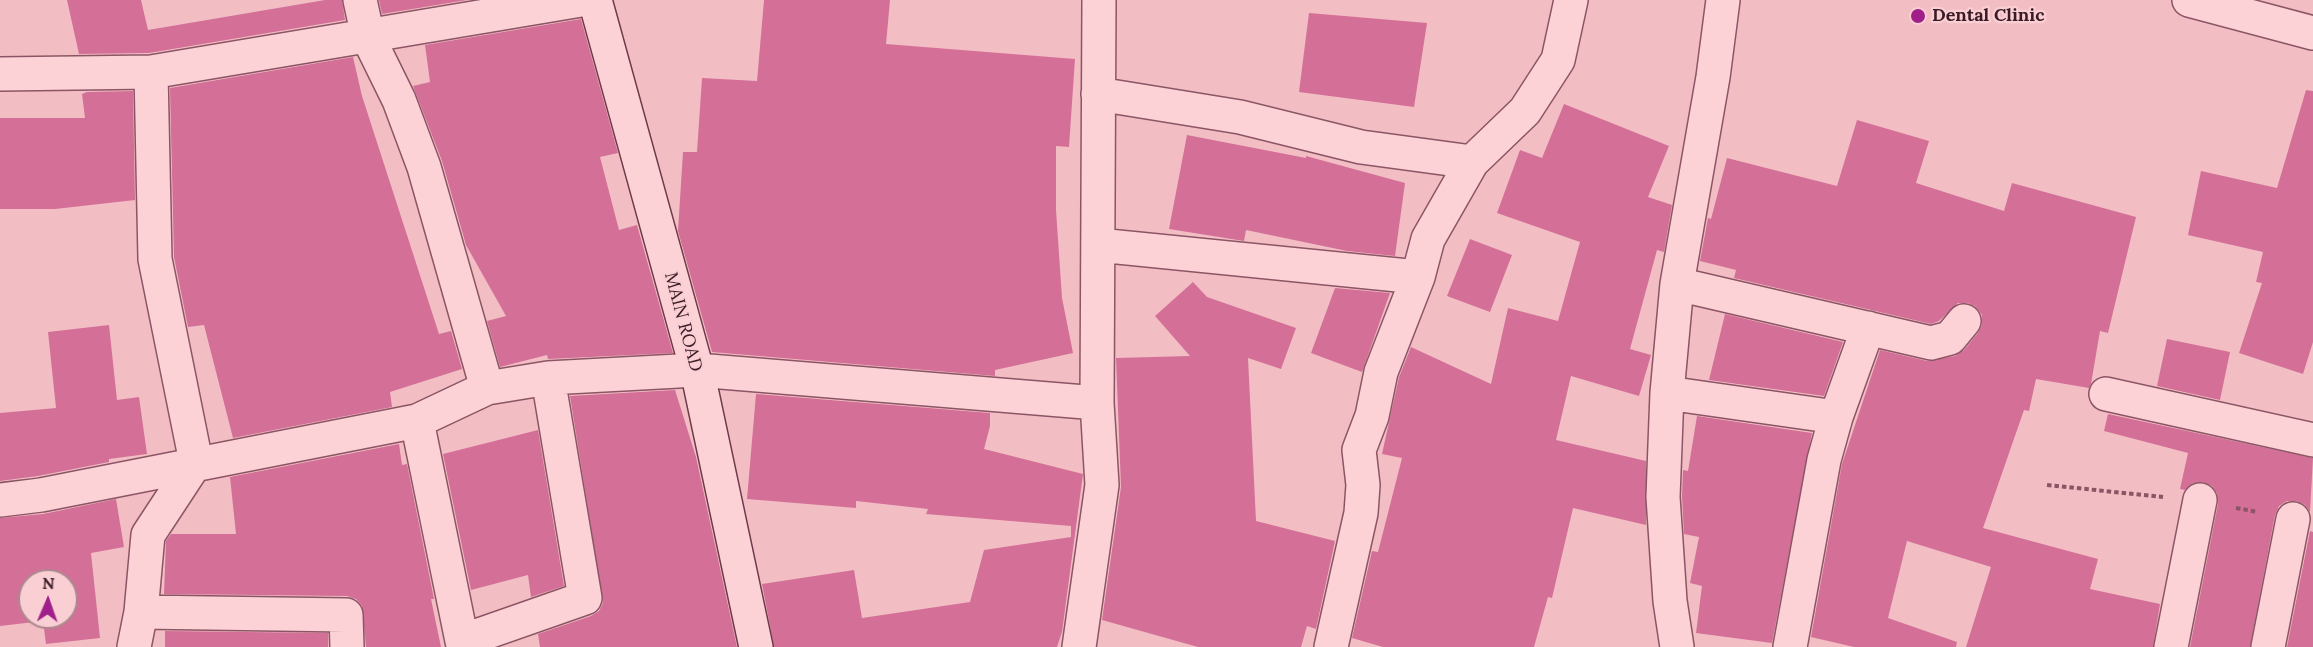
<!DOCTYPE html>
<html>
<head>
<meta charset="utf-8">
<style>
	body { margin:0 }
	#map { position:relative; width:2313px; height:647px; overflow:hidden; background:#f2bec4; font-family:Lora,serif }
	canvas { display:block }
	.north { position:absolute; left:18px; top:569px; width:60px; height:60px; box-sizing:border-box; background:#f9cfd3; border:2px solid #ad878d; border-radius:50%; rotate:2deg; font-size:16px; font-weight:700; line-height:24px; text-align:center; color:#3a1b25 }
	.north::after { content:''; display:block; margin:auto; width:21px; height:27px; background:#a11f8a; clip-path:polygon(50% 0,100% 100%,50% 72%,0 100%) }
</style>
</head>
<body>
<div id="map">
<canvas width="2313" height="647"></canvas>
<div class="north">N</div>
</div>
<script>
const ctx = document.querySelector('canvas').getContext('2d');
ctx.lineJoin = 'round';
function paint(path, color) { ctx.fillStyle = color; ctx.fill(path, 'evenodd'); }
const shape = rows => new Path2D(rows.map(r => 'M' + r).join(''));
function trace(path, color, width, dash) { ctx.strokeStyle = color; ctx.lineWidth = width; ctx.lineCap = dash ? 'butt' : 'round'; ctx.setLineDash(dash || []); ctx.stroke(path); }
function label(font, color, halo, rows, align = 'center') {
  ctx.font = font + ' Lora,serif'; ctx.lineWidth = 4.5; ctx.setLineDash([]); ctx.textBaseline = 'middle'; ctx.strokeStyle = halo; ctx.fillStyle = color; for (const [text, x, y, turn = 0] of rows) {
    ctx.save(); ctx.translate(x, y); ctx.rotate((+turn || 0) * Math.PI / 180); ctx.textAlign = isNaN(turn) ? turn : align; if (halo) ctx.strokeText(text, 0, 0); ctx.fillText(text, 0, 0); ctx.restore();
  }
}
paint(shape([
	[67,0,141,0,148,30,325,0,342,0,345,20,149,53,79,54],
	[379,0,467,0,382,14],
	[764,0,890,0,886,44,1075,59,1069,147,1056,146,1056,210,1062,298,1073,353,995,370,995,376,712,352,678,231,683,152,697,152,702,78,757,81],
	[1309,13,1427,23,1414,107,1299,92],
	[581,19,618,153,600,157,619,230,637,225,673,353,548,359,547,355,500,367,487,321,506,316,466,245,442,161,413,86,430,82,425,45],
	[353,57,362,96,439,334,451,331,462,369,390,392,392,407,233,438,204,325,188,327,174,257,170,88],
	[2306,90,2313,91,2313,342,2303,374,2239,353,2262,283,2256,282,2263,252,2188,235,2201,171,2277,188],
	[133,91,135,200,55,209,0,209,0,118,85,118,82,94,87,92],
	[1564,104,1669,146,1648,197,1672,205,1664,252,1657,250,1630,349,1651,355,1639,396,1571,376,1556,440,1646,461,1646,525,1573,508,1552,598,1548,597,1534,647,1383,647,1352,638,1372,551,1378,552,1402,458,1382,454,1399,377,1411,347,1491,384,1508,308,1558,321,1580,242,1497,213,1520,150,1542,158],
	[1857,120,1929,141,1916,183,2004,211,2012,183,2136,217,2108,333,2100,331,2091,384,2089,388,2036,379,2029,411,2024,410,1983,528,2098,559,2090,589,2160,604,2153,647,1966,647,1991,567,1907,541,1888,618,1957,642,1956,647,1854,647,1811,637,1842,464,1880,350,1927,361,1955,356,1964,350,1978,333,1982,325,1982,315,1975,306,1968,303,1958,303,1939,321,1931,324,1734,278,1736,270,1700,261,1708,218,1711,219,1727,158,1837,186],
	[1187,135,1306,158,1306,156,1405,183,1395,256,1347,251,1246,230,1244,241,1169,229],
	[1470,239,1512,255,1490,312,1447,296],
	[1193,282,1207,297,1296,328,1281,369,1248,358,1256,521,1335,541,1316,629,1307,626,1301,647,1198,647,1102,620,1121,487,1116,358,1190,356,1155,316],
	[1335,288,1390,293,1362,372,1311,353],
	[1725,314,1843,342,1824,396,1709,380],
	[109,325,117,400,139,397,147,454,109,459,109,462,38,476,0,481,0,413,56,408,48,332],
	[2167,339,2230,352,2220,400,2157,386],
	[675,390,696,457,737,647,540,647,538,634,591,616,599,611,603,603,570,396],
	[756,394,990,413,990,426,984,449,1083,474,1062,632,1057,647,774,647,762,584,854,570,862,618,970,602,984,550,1071,537,1071,526,926,514,928,509,856,501,856,508,747,499],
	[2108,414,2313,458,2310,512,2305,505,2297,501,2287,501,2279,506,2275,515,2250,647,2190,647,2218,504,2217,493,2212,486,2203,482,2193,483,2185,490,2180,489,2188,453,2104,431],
	[1697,416,1812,433,1772,643,1696,633,1702,586,1690,583,1699,537,1684,534,1682,497,1683,470,1688,471],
	[538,430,564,586,531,597,528,575,471,590,443,454],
	[399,444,402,465,407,464,434,599,431,599,441,647,366,647,362,606,356,599,347,596,164,594,166,541,171,534,236,534,230,477],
	[116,499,124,547,91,553,100,638,46,644,43,621,0,626,0,518,43,514],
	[30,581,66,581,66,617,30,617],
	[2310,531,2313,532,2313,647,2287,647],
	[165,631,328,633,328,647,165,647]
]), '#d47098');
const street = shape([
	[360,0,368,37,399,100,424,167,487,388],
	[2189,0,2313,33],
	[0,74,151,72,581,0],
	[1098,94,1240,117,1361,147,1472,162],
	[1098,245,1418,277],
	[1677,284,1931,343,1950,338,1964,321],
	[1667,393,1836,417],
	[2106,394,2313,440],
	[417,421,462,641,585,598,548,378],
	[0,500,41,495,417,421,487,388,548,378,697,370,1097,403,1099,0],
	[141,612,346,615,347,647],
	[134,647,141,612,148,535,196,462,155,259,151,72],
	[1079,647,1102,485,1097,403],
	[1331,647,1361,513,1363,485,1359,450,1372,416,1381,372,1418,277,1428,239,1472,162,1525,111,1558,60,1571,0],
	[1677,647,1670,601,1663,497,1667,393,1677,284,1713,77,1723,0],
	[1790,647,1824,460,1836,417,1868,328],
	[2171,647,2200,500],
	[2268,647,2293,519]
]);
const secondary = shape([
	[595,0,697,370,756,647]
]);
trace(street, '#8c5565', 36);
trace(secondary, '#6e3949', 36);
trace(shape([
	[2047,485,2163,497],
	[2236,508,2258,512]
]), '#8c5565', 4, [4.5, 3]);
trace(street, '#fcd2d7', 33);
trace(secondary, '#fcd2d7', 33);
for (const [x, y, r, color] of [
	[1918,16,8,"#a11f8a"]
]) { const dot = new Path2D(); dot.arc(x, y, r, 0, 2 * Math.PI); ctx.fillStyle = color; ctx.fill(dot); trace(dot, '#f9cfd3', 2); }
label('bold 18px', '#3a1b25', '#f9cfd3', [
	["Dental Clinic",1932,16]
], 'left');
label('18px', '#3a1b25', '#f9cfd3', [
	["MAIN ROAD",683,322,75]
]);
</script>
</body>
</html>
